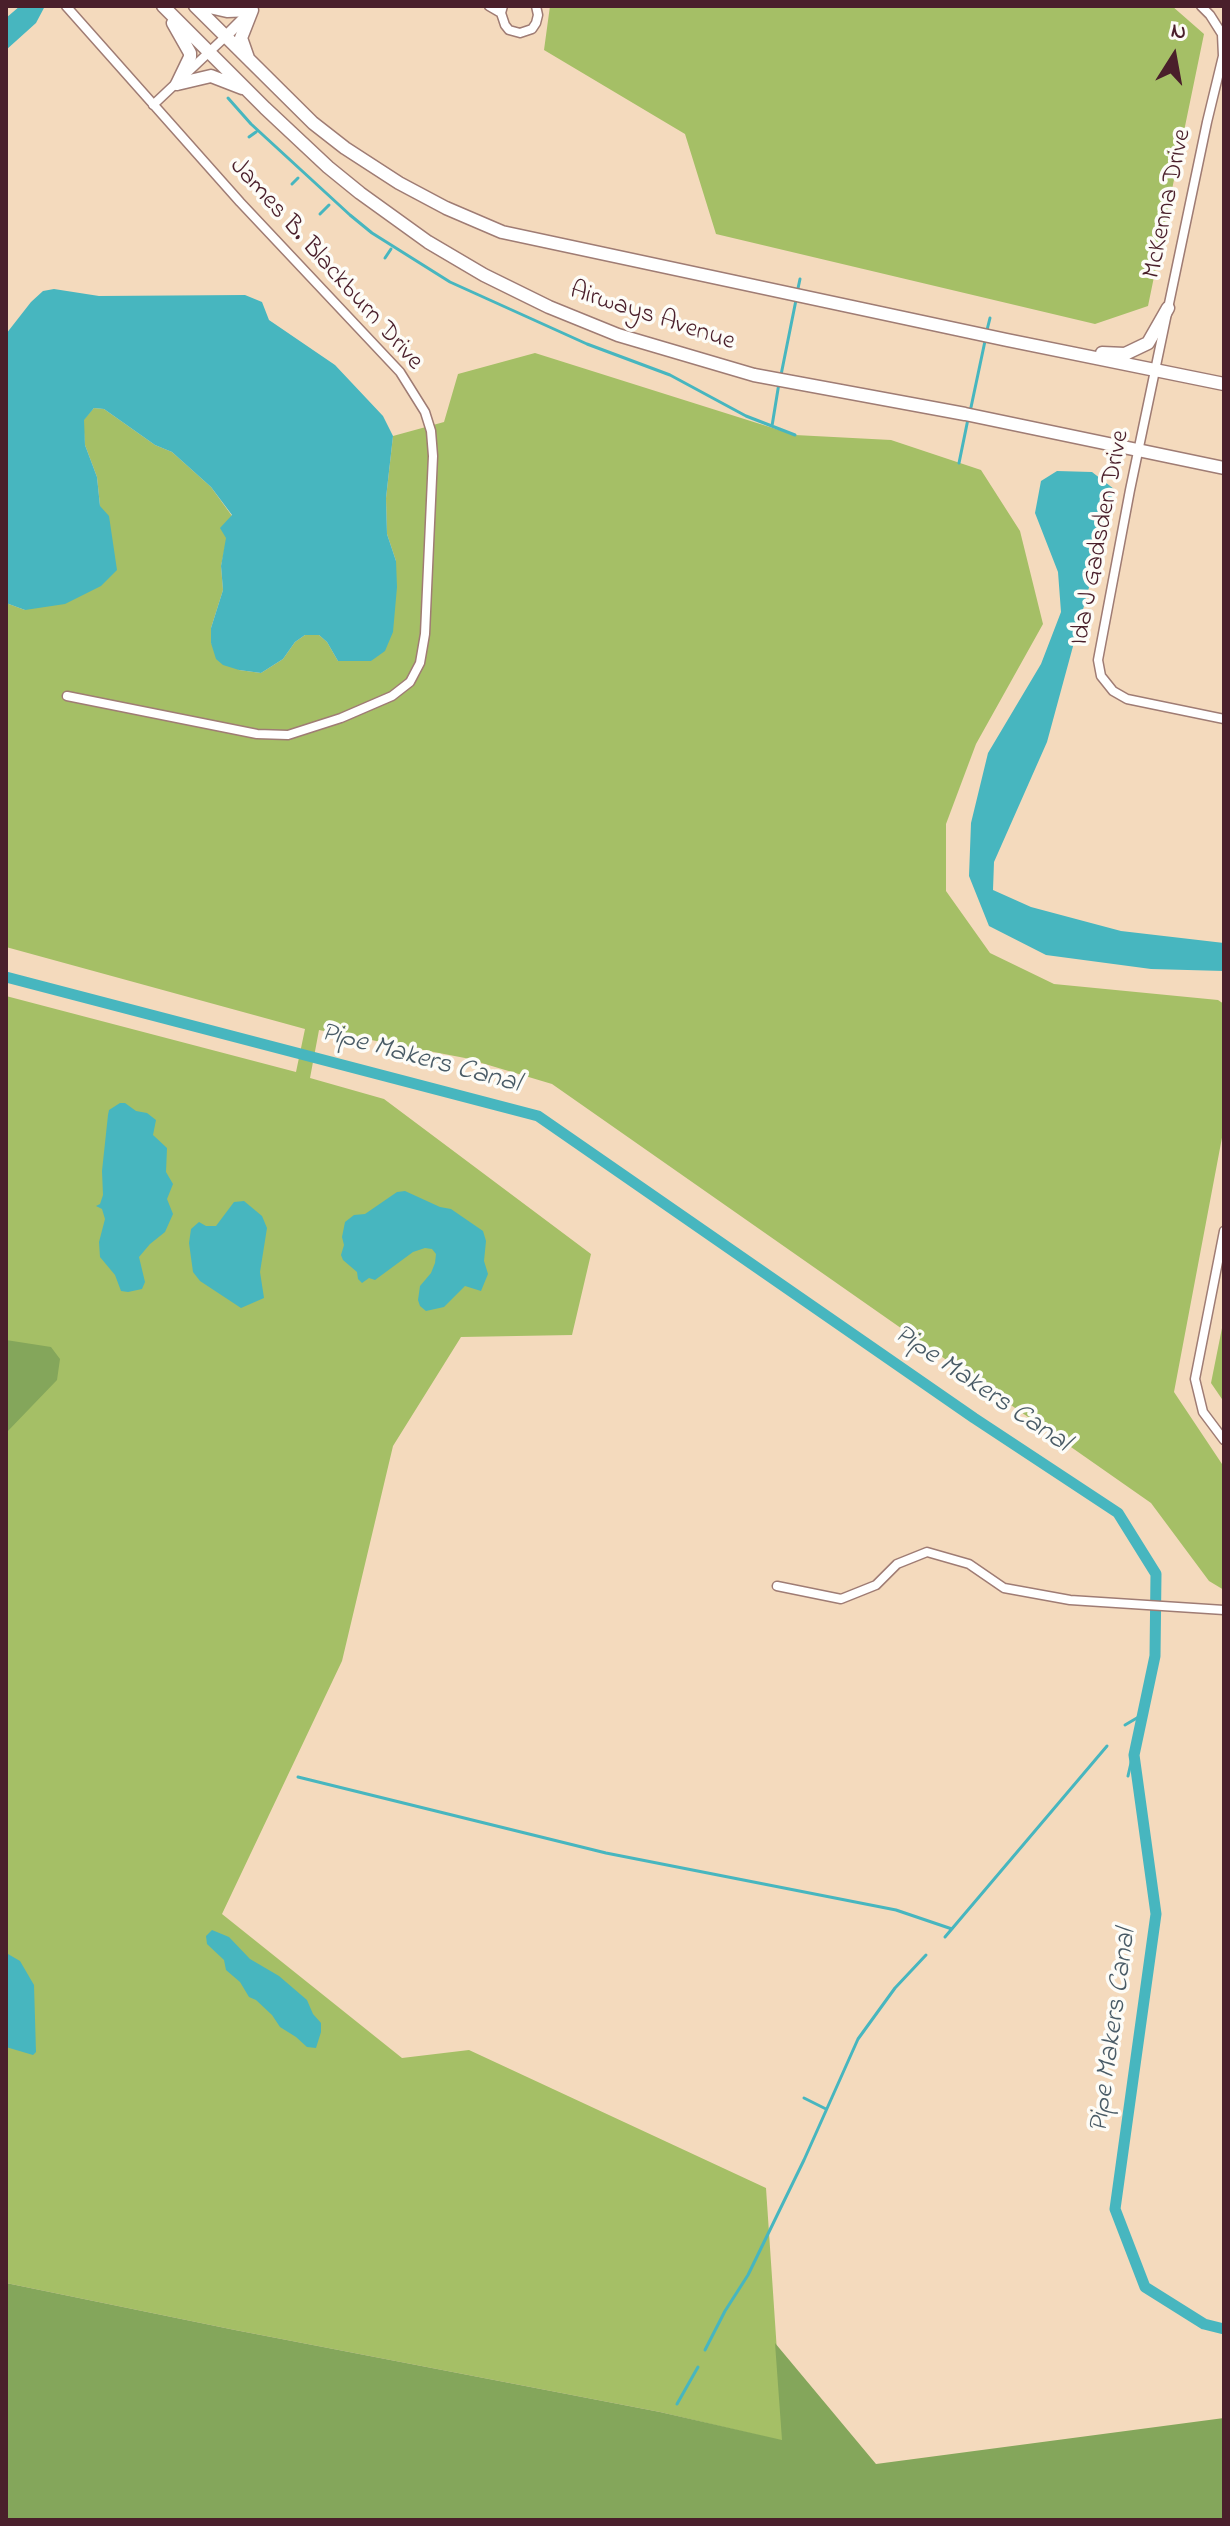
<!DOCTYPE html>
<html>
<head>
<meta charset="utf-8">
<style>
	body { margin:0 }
	#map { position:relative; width:1230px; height:2526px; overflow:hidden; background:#f4dabd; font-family:"Indie Flower",sans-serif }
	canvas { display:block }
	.frame { position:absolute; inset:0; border:8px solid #4a1f2b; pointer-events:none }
	.north { position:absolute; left:1134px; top:16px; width:80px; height:80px; -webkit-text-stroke:6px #fdfcf7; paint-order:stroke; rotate:11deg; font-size:22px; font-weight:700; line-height:32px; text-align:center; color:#4a1f2b }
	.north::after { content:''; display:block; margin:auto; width:28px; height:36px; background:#4a1f2b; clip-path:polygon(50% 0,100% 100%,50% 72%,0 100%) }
</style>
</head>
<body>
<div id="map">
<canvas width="1230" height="2526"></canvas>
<div class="frame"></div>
<div class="north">N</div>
</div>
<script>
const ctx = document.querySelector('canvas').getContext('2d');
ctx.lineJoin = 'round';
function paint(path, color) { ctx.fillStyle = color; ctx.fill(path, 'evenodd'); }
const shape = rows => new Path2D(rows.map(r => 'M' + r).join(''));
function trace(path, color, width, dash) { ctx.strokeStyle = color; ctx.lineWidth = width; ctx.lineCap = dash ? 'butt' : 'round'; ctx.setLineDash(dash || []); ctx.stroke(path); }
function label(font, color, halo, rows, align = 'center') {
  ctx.font = font + ' "Indie Flower",sans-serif'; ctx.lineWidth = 7; ctx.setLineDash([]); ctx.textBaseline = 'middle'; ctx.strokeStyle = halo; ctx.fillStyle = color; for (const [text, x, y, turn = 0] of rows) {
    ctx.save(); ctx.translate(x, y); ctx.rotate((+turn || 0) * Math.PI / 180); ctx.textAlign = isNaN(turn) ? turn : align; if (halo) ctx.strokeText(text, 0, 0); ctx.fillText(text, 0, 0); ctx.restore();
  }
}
paint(shape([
	[550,6,1172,6,1204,34,1148,306,1095,324,716,234,685,134,544,50],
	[535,353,795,435,891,440,981,470,1020,531,1043,624,976,744,946,824,946,891,990,953,1054,984,1218,1000,1224,1004,1224,1127,1174,1392,1224,1467,1224,1590,1209,1581,1151,1503,552,1084,465,1058,319,1030,310,1078,384,1099,591,1254,572,1335,461,1337,393,1446,342,1661,222,1914,402,2058,469,2050,766,2188,783,2441,660,2412,235,2330,6,2283,6,996,296,1072,305,1029,6,947,6,603,25,610,100,506,97,477,85,445,83,420,94,408,104,409,155,445,172,452,211,487,232,516,221,566,223,590,211,628,211,643,239,670,261,673,283,659,295,642,305,635,319,635,327,642,338,661,371,661,396,561,387,534,386,498,393,436,444,422,458,374],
	[1224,1318,1224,1402,1211,1383]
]), '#a5bf66');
paint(shape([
	[6,1340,51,1347,60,1359,57,1380,6,1433],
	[6,2283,235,2330,660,2412,782,2440,775,2343,876,2464,1224,2418,1224,2520,6,2520]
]), '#84a65b');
paint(shape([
	[20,6,45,6,36,23,6,50,6,18],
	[54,289,99,296,245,295,262,302,269,320,335,365,383,416,393,436,386,498,387,534,396,561,397,587,393,632,385,651,371,661,338,661,327,642,319,635,305,635,295,642,283,659,261,673,239,670,223,665,216,659,211,643,211,628,223,590,221,566,226,538,220,528,232,515,211,487,172,452,155,445,104,409,94,408,84,420,85,445,97,477,100,506,109,516,117,570,101,586,65,604,25,610,6,603,6,334,31,302,43,291],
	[1057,471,1092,472,1114,489,1094,569,1047,742,994,862,993,890,1031,907,1121,931,1224,943,1224,971,1151,969,1046,955,989,926,969,876,971,823,988,753,1041,664,1061,612,1058,572,1035,513,1041,481],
	[120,1103,125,1103,136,1111,147,1113,156,1120,153,1135,167,1148,166,1172,173,1184,167,1199,173,1214,165,1232,150,1244,139,1257,145,1282,142,1289,128,1292,121,1291,115,1275,100,1257,99,1242,105,1219,102,1209,96,1206,100,1204,103,1195,102,1171,108,1115,109,1110],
	[405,1191,440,1207,451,1209,483,1231,486,1241,484,1261,488,1274,481,1291,465,1286,444,1307,426,1311,420,1306,418,1300,420,1286,431,1273,435,1263,436,1254,432,1249,425,1248,413,1252,375,1280,369,1278,362,1283,358,1279,357,1272,343,1260,341,1255,344,1245,342,1237,345,1222,354,1215,365,1214,397,1192],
	[244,1201,262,1216,267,1228,260,1272,264,1298,241,1308,200,1281,193,1272,189,1243,191,1229,199,1222,206,1226,216,1226,234,1202],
	[212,1930,229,1937,250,1959,279,1976,307,2000,313,2014,321,2023,321,2032,316,2048,307,2047,296,2037,280,2027,272,2015,256,2000,249,1997,240,1982,226,1970,224,1960,207,1944,206,1936],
	[8,1954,20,1961,34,1985,36,2052,33,2055,6,2047,6,1955]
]), '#47b6bf');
trace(shape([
	[228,98,251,124,350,215,372,233,450,282,587,344,670,375,746,416,795,435],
	[249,137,256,132],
	[292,184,298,178],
	[320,214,329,205],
	[385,258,391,249],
	[797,293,800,279],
	[986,334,990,318],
	[781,375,796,300],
	[970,412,985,341],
	[772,426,779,383],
	[959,463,968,419],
	[1125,1725,1142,1715,1128,1776],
	[298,1777,606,1853,896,1910,952,1929],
	[945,1937,1107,1746],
	[804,2098,826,2109],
	[705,2350,725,2311,748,2275,804,2160,858,2039,895,1988,926,1955],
	[677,2404,698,2367]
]), '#47b6bf', 3);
trace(shape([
	[6,977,538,1116,974,1418,1118,1513,1156,1574,1155,1656,1134,1755,1156,1914,1115,2209,1145,2287,1204,2324,1224,2329]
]), '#47b6bf', 11);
const minor = shape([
	[66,6,240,202,400,372,425,412,431,431,433,456,425,634,420,663,410,682,392,696,341,718,288,735,257,734,67,696],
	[489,6,501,13],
	[503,6,501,13,505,25,509,30,520,33,532,29,536,23,538,15,536,6],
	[1201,6,1210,15,1222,34,1223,56,1207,122,1130,490,1098,660,1101,676,1113,691,1127,699,1224,719],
	[153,105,224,38],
	[1224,1231,1195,1379,1203,1412,1224,1440],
	[777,1586,841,1599,876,1585,897,1564,927,1552,969,1564,1004,1588,1070,1600,1224,1610]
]);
const tertiary = shape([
	[224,38,248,14]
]);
const secondary = shape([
	[163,6,265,108,328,167,360,193,428,242,484,275,549,307,618,335,754,375,965,414,1224,468],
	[195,6,313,123,345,148,399,183,446,208,502,232,1007,340,1224,384],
	[205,6,227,11,252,10,241,38,248,58],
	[173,23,190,53,190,57,177,84],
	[177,84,211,76,242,88],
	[1102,353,1125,354,1148,343,1168,308]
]);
trace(minor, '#9f7c74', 11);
trace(tertiary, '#9f7c74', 13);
trace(secondary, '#9f7c74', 15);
trace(minor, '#fff', 8);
trace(tertiary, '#fff', 10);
trace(secondary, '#fff', 12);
label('26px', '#4a1f2b', '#fdfcf7', [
	["McKenna Drive",1169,204,-78],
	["James B. Blackburn Drive",325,265,48],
	["Airways Avenue",652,318,18],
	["Ida J Gadsden Drive",1102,538,-79]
]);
label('italic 28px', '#495b66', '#fdfcf7', [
	["Pipe Makers Canal",420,1060,15],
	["Pipe Makers Canal",981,1390,34],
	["Pipe Makers Canal",1115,2031,-82]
]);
</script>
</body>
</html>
